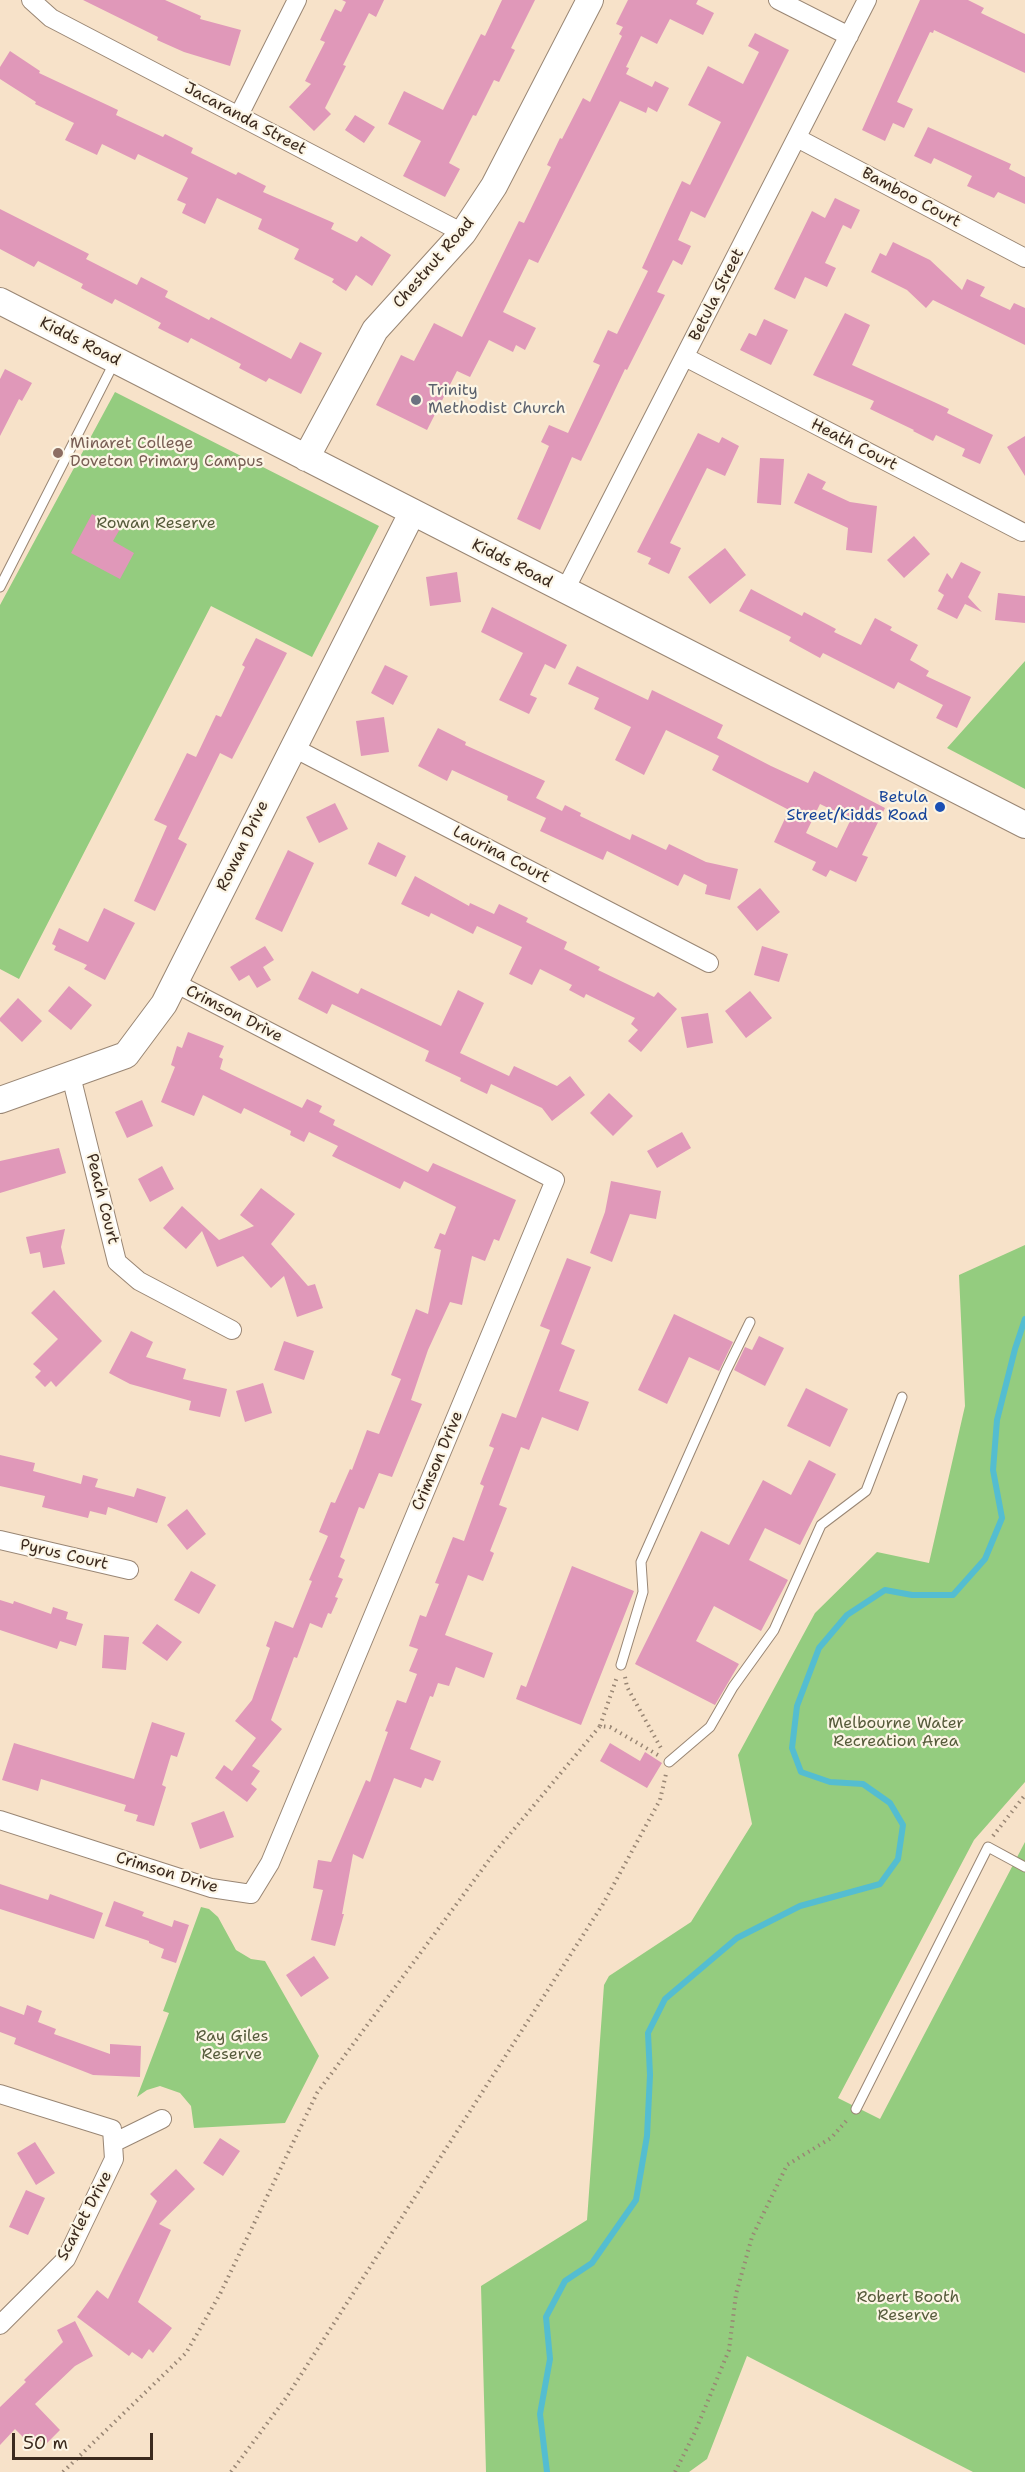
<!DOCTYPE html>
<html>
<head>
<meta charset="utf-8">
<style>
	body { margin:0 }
	#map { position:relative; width:1025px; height:2472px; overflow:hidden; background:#f7e2c9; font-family:"Shantell Sans",sans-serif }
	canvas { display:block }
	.scale { position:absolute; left:12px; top:2433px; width:141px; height:27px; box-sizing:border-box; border:3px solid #3b2a1e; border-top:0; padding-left:8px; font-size:18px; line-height:21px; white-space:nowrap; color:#3b2a1e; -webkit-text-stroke:4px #fcf5e5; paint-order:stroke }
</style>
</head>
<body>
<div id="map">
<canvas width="1025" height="2472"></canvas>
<div class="scale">50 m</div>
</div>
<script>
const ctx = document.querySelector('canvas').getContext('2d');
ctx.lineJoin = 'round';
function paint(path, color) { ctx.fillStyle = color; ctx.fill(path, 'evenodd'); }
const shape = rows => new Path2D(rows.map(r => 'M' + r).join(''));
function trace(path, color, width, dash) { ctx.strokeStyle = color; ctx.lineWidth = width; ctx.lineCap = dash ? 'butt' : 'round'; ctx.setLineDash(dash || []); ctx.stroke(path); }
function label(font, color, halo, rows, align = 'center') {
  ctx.font = font + ' "Shantell Sans",sans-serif'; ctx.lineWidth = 4.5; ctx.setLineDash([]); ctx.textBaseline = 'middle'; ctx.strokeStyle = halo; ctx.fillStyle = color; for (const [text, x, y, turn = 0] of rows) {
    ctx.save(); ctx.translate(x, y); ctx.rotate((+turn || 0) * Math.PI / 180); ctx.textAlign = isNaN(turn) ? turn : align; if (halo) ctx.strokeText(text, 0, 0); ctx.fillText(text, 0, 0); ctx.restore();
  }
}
paint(shape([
	[115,392,379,526,312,657,211,606,19,979,0,969,0,605],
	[1025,661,1025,789,947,748],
	[1025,1245,1025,1782,974,1840,838,2098,880,2119,1025,1842,1025,2472,973,2472,747,2356,707,2459,689,2472,486,2472,481,2286,587,2220,604,1985,609,1976,691,1922,752,1824,738,1755,815,1613,877,1552,929,1563,965,1406,959,1275],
	[201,1907,209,1909,218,1917,236,1950,251,1959,265,1961,319,2056,285,2123,194,2128,191,2106,180,2093,160,2086,147,2090,137,2097,169,2013,163,2011]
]), '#94cc7f');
trace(shape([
	[547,2472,540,2414,550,2359,546,2317,565,2281,592,2263,636,2200,647,2136,650,2075,648,2033,665,1999,737,1938,800,1906,880,1884,898,1859,903,1825,890,1803,863,1784,830,1782,801,1772,792,1748,797,1706,819,1648,847,1615,885,1590,912,1595,953,1595,985,1559,1002,1518,993,1470,997,1420,1015,1349,1025,1319]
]), '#54bdd1', 6);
paint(shape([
	[83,0,165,0,201,16,200,19,241,30,230,66,184,52,157,40,158,37],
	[342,0,384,0,376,17,369,13,343,65,346,66,325,108,331,114,314,131,289,107,311,84,305,81,325,42,320,40,335,9,341,12,346,2],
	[502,0,535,0,511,48,515,50,499,82,494,80,476,116,473,115,449,163,460,169,445,197,403,176,421,141,388,124,404,91,443,110,481,34,485,36],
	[628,0,698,0,696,4,714,13,703,35,670,19,657,44,641,36,626,67,629,68,626,74,652,87,655,81,669,88,657,112,648,107,646,113,620,101,538,263,529,259,503,312,536,328,525,350,516,345,513,352,489,340,470,377,457,371,427,430,376,405,401,355,414,361,434,323,462,337,519,221,524,223,551,167,547,165,560,138,562,139,583,98,590,102,622,36,619,34,623,27,616,24],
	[920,0,968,0,984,8,981,13,1025,34,1025,73,934,30,933,33,930,32,897,102,913,109,904,128,893,123,885,141,862,130],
	[755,33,789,50,705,218,691,211,678,240,691,246,682,265,673,260,657,292,665,295,627,370,625,369,581,461,572,457,540,530,517,519,549,446,541,442,549,425,568,433,600,365,593,362,608,330,617,334,648,271,642,268,668,211,682,181,690,185,721,122,688,105,708,66,743,84,759,52,748,46],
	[10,51,40,71,39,73,118,110,116,115,163,137,165,134,193,148,191,153,236,175,238,172,266,186,263,192,334,223,331,229,357,242,361,236,391,255,372,286,356,275,346,291,332,282,334,279,294,259,299,249,258,229,262,219,217,198,205,224,182,213,186,204,177,200,188,178,138,154,135,160,102,144,97,155,65,140,74,123,35,104,36,102,0,79,0,67],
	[355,115,375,127,364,143,345,130],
	[928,127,1011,164,1009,169,1025,177,1025,204,998,192,994,198,967,186,972,176,934,158,931,164,914,156],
	[835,198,860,210,851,229,843,225,825,263,836,268,827,287,805,277,795,299,774,289,812,211,825,218],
	[0,209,89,254,86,259,137,285,141,277,168,291,165,297,209,320,211,317,291,359,300,342,322,353,301,394,269,378,266,382,239,368,241,364,191,338,188,343,158,328,161,323,115,299,112,304,81,288,83,284,38,261,34,267,0,249],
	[893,242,930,260,962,290,967,279,985,287,980,296,1010,310,1014,303,1025,308,1025,345,933,300,926,308,907,290,871,272,880,253,886,256],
	[845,313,870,325,852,365,934,402,949,409,947,413,993,435,980,464,962,456,965,449,936,435,933,441,913,431,914,430,870,409,874,401,813,375],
	[764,319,788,330,771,365,740,350,749,333,756,336],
	[5,369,32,383,22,401,19,399,0,436,0,379],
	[698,433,719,443,722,437,739,446,725,476,707,468,670,543,681,548,669,574,648,564,651,558,637,552],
	[1025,436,1025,476,1007,447],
	[760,458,784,459,781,505,757,503],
	[808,473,826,482,822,489,850,502,877,506,872,553,846,550,848,528,794,503],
	[92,514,120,529,113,541,134,553,120,579,71,553],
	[914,536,930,554,904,578,887,560],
	[725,548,746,575,710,604,688,577],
	[961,562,981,572,968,597,982,612,965,604,957,619,937,609,944,595,938,591,947,573,952,579],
	[457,572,461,602,430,606,426,577],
	[751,589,802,616,804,612,836,629,834,632,861,645,875,618,892,627,890,630,918,645,910,660,929,671,926,676,971,697,957,728,936,718,943,705,898,682,894,689,823,653,820,658,789,641,791,637,739,611],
	[998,593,1025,596,1025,623,995,620],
	[492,607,567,645,555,669,545,664,530,695,537,698,529,714,499,700,523,653,481,632],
	[256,638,287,653,232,759,220,753,178,839,187,844,155,911,134,901,167,826,154,820,187,753,196,757,216,715,221,717,245,667,242,665],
	[385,665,408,676,393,705,371,693],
	[577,666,648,700,652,690,723,725,717,738,771,766,808,783,814,771,885,808,862,855,868,857,856,882,830,870,826,877,812,870,816,862,774,842,789,810,712,770,719,756,666,730,644,775,615,760,631,727,594,709,599,698,568,684],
	[820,804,851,819,837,848,806,833],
	[384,717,389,752,361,756,356,721],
	[438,728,466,742,465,745,545,781,536,798,562,811,565,805,581,813,580,816,630,840,632,834,666,850,669,844,706,862,738,869,730,900,705,894,707,885,684,874,678,886,607,851,603,860,540,831,546,818,507,800,508,796,452,770,447,781,418,766],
	[335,803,348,829,319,843,306,817],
	[378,842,406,856,396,877,368,864],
	[288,850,314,863,282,932,255,919],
	[415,876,469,906,470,903,494,914,499,904,528,918,526,922,567,942,564,949,600,967,598,970,654,997,658,992,677,1009,641,1052,628,1041,638,1030,631,1024,635,1018,586,994,584,998,569,990,572,985,540,969,532,985,509,974,522,947,477,926,473,934,431,913,429,917,401,904],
	[760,888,780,912,757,931,737,907],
	[104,908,135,923,105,980,84,969,87,965,54,950,56,946,52,944,59,928,88,942],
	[265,946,274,960,263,967,271,980,257,988,249,975,239,981,230,967],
	[762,946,788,954,779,982,754,975],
	[312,971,358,994,361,988,441,1026,458,990,484,1003,460,1053,509,1076,514,1066,557,1086,570,1076,585,1095,552,1121,542,1108,491,1084,487,1094,460,1081,461,1078,425,1061,429,1051,332,1004,327,1014,298,999],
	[69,986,92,1005,71,1030,48,1011],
	[750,991,772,1018,746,1038,725,1011],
	[18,998,42,1021,22,1042,0,1021,0,1018],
	[708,1013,713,1043,687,1048,681,1017],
	[188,1032,224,1046,219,1057,223,1059,220,1069,302,1108,307,1099,322,1106,319,1112,335,1120,333,1125,428,1172,433,1163,516,1200,499,1241,494,1239,485,1261,472,1256,462,1305,450,1302,428,1350,411,1400,422,1404,392,1477,379,1473,364,1509,359,1507,340,1557,345,1560,338,1577,343,1579,335,1597,338,1598,331,1614,328,1613,322,1628,310,1623,297,1658,294,1657,271,1720,282,1729,252,1766,260,1771,251,1784,257,1789,247,1802,215,1778,224,1765,232,1771,256,1738,235,1721,252,1700,270,1648,266,1646,275,1621,293,1628,312,1581,309,1580,328,1536,319,1532,331,1502,335,1503,350,1469,352,1470,367,1430,379,1434,401,1379,391,1375,416,1309,428,1314,441,1250,434,1248,440,1233,445,1235,456,1207,404,1181,400,1189,332,1156,338,1146,309,1132,304,1142,290,1135,291,1131,244,1108,241,1114,203,1095,194,1116,161,1102,175,1067,171,1065,177,1046,182,1048],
	[609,1093,633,1116,613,1136,590,1113],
	[142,1100,153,1126,127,1138,115,1112],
	[682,1132,691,1148,657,1168,647,1151],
	[59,1148,66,1173,0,1193,0,1161],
	[162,1166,174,1189,150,1202,138,1179],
	[611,1181,661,1191,656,1219,630,1214,612,1262,590,1253,605,1212],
	[261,1188,295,1214,271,1244,308,1286,315,1284,323,1308,297,1317,284,1276,271,1288,243,1256,217,1267,202,1231,186,1249,163,1228,182,1206,219,1240,254,1226,240,1215],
	[65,1229,61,1247,65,1264,43,1268,40,1252,30,1254,26,1237],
	[567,1258,591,1267,561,1344,575,1350,559,1391,589,1402,578,1431,542,1417,529,1450,521,1447,499,1505,507,1508,490,1551,494,1553,483,1581,468,1575,445,1635,493,1653,484,1678,456,1667,449,1686,438,1683,433,1697,430,1696,410,1749,441,1761,433,1781,425,1778,421,1788,394,1778,363,1859,353,1854,342,1914,344,1914,335,1946,311,1940,323,1890,313,1888,318,1860,331,1862,366,1780,370,1782,388,1732,385,1731,397,1700,406,1703,417,1674,409,1671,418,1649,409,1646,420,1615,426,1617,439,1584,435,1583,453,1537,464,1541,484,1486,480,1484,494,1448,489,1446,502,1413,516,1418,550,1330,540,1326],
	[54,1290,102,1341,56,1387,51,1381,45,1387,35,1377,41,1371,33,1364,58,1339,31,1313],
	[674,1314,733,1342,719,1371,689,1357,667,1404,638,1390],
	[131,1331,153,1342,146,1357,186,1369,183,1379,227,1389,220,1417,189,1410,191,1401,130,1384,109,1373],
	[759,1336,784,1348,765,1386,734,1370,745,1347,752,1350],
	[284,1341,314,1351,304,1380,274,1370],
	[263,1383,272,1413,245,1422,236,1391],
	[806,1388,848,1409,830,1447,787,1426],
	[0,1455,35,1463,33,1471,81,1484,83,1475,98,1479,95,1487,134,1497,137,1488,166,1497,157,1523,108,1507,106,1515,90,1511,88,1518,42,1507,45,1496,0,1486],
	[809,1460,836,1474,800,1545,765,1528,749,1560,788,1580,761,1631,714,1606,696,1641,739,1664,715,1705,635,1664,701,1531,729,1545,763,1480,791,1495],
	[187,1509,206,1534,187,1550,167,1525],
	[572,1566,634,1591,581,1725,516,1699,521,1685,526,1687],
	[191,1571,216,1585,199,1614,174,1600],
	[0,1600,13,1604,14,1601,51,1614,53,1607,68,1612,66,1619,83,1624,76,1646,60,1641,57,1649,0,1630],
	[157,1624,182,1642,167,1661,142,1643],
	[104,1635,129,1637,126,1670,102,1668],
	[152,1722,185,1733,177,1757,171,1755,162,1785,166,1787,154,1826,136,1821,138,1815,124,1811,126,1805,41,1779,38,1791,2,1780,14,1743,134,1779],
	[610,1743,640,1761,645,1752,662,1763,647,1788,600,1761],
	[224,1811,234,1837,200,1849,191,1823],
	[0,1884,48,1900,50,1894,103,1913,94,1939,0,1909],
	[114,1901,144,1912,142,1916,172,1927,174,1920,189,1925,176,1963,161,1958,164,1949,149,1943,149,1941,105,1926],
	[314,1956,329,1978,301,1997,286,1975],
	[27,2005,42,2011,38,2022,56,2029,54,2034,110,2054,110,2044,141,2046,140,2077,93,2075,14,2044,16,2038,0,2032,0,2006,24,2015],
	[220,2138,240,2151,223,2176,203,2163],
	[35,2142,55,2173,36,2185,17,2153],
	[176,2169,195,2189,159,2224,171,2230,138,2302,172,2328,153,2353,149,2349,142,2359,132,2352,129,2356,77,2317,97,2290,108,2299,157,2201,150,2194],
	[26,2190,45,2198,28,2235,9,2227],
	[75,2321,93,2356,75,2366,35,2404,60,2430,45,2445,37,2438,30,2444,15,2429,0,2445,0,2407,26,2382,24,2380,63,2342,57,2330]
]), '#e098b9');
const lane = shape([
	[0,587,114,363],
	[621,1665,643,1592,641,1562,726,1371,750,1322],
	[669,1762,710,1727,733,1687,774,1630,821,1525,866,1491,902,1397],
	[856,2109,988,1847,1025,1867]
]);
const street = shape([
	[31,0,51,18,463,233],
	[778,0,849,36],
	[239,115,297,0],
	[797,138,1025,258],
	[685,357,1022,532],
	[565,590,867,0],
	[292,747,709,963],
	[71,1076,117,1262,139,1281,232,1330],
	[0,1540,129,1570],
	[0,1820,211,1888,251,1894,270,1863,555,1180,175,983],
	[0,2094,112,2129,114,2159,66,2259,0,2325],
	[113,2143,162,2119]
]);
const secondary = shape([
	[0,301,1025,825],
	[306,458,375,330,463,233,494,186,590,0],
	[0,1100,126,1055,164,1004,412,513]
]);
trace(lane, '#998674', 11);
trace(street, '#998674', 20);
trace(secondary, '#998674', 28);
trace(shape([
	[625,1677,627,1687,662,1750],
	[600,1726,617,1677],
	[993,1836,1025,1795],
	[63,2472,186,2353,220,2294,317,2093,495,1852,600,1726,610,1727,658,1755],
	[231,2472,286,2398,603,1904,660,1800,666,1774],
	[675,2472,695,2432,729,2350,736,2294,752,2237,787,2165,831,2138,848,2119]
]), '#998674', 4, [1.5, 4.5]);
trace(lane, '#fff', 9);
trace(street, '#fff', 18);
trace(secondary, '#fff', 26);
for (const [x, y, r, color] of [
	[416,400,6,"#6b7280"],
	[58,453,6,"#8d6e63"],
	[940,807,6,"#1a4fb4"]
]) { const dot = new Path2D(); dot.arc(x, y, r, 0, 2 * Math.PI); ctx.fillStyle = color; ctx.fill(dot); trace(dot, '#fcf5e5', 2); }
label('16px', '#3b2a1e', '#fcf5e5', [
	["Jacaranda Street",245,119,28],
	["Bamboo Court",911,198,28],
	["Chestnut Road",434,263,-49],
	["Betula Street",717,295,-63],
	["Kidds Road",80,342,27],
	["Heath Court",854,445,27],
	["Kidds Road",512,564,27],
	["Rowan Drive",243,846,-64],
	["Laurina Court",501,855,27],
	["Crimson Drive",234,1014,27],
	["Peach Court",102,1199,76],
	["Crimson Drive",438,1461,-67],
	["Pyrus Court",64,1555,13],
	["Crimson Drive",167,1873,17],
	["Scarlet Drive",85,2216,-62]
]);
label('16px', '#5b616d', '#fcf5e5', [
	["Trinity",428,391],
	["Methodist Church",428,409]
], 'left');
label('16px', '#785e54', '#fcf5e5', [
	["Minaret College",70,444],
	["Doveton Primary Campus",70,462]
], 'left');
label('16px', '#565b3b', '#fcf5e5', [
	["Rowan Reserve",156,524],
	["Melbourne Water",896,1724],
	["Recreation Area",896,1742],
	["Ray Giles",232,2037],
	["Reserve",232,2055],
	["Robert Booth",908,2298],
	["Reserve",908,2316]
]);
label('16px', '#164399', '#fcf5e5', [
	["Betula",928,798],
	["Street/Kidds Road",928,816]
], 'right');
</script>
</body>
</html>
